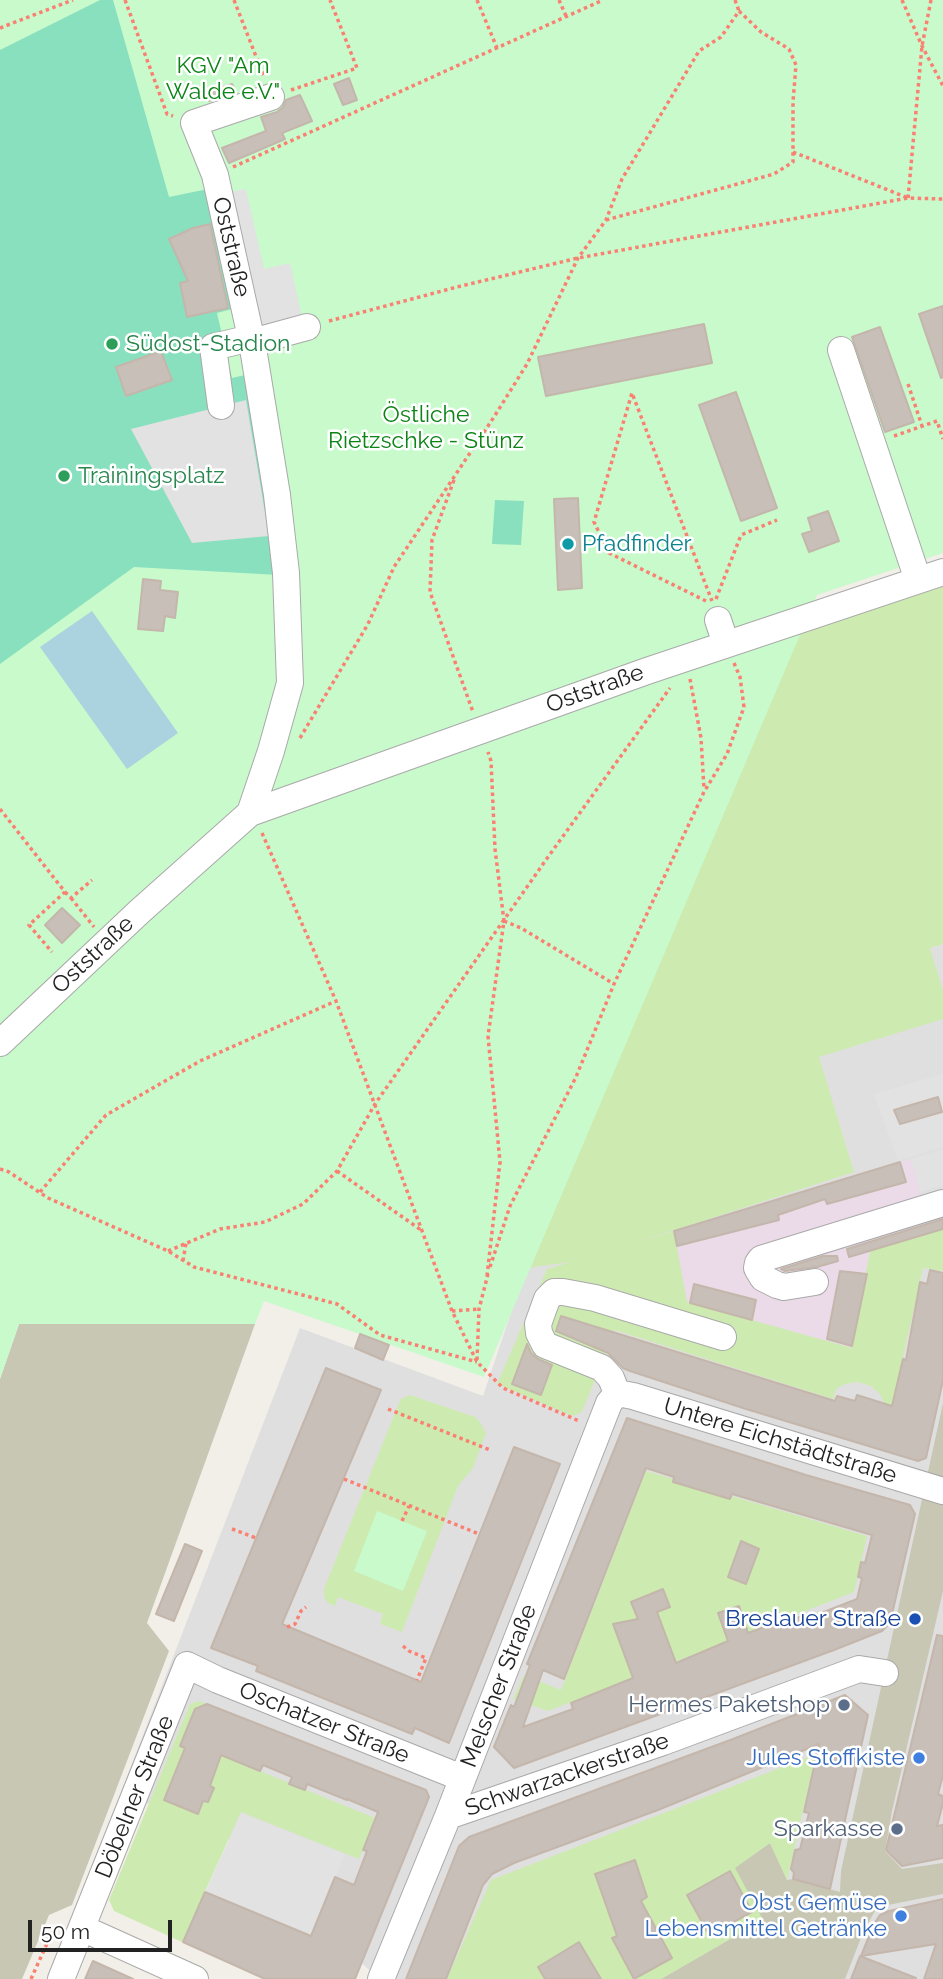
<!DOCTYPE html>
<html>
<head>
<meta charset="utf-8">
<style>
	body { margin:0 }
	#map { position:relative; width:943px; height:1979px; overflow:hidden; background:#f2efe9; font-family:Raleway,sans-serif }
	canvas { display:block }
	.scale { position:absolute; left:28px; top:1920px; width:144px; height:32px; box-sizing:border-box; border:4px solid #222; border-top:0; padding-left:9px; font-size:21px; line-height:24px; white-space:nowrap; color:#222; -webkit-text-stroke:5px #fff; paint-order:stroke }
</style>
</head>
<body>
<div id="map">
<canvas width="943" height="1979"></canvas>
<div class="scale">50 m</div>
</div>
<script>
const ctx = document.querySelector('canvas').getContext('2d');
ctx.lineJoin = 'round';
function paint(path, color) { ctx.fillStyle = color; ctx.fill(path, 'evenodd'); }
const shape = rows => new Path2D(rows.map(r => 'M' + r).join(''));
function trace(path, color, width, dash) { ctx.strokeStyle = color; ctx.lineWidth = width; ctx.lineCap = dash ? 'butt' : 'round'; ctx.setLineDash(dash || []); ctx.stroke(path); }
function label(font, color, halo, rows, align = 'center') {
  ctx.font = font + ' Raleway,sans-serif'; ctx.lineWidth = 5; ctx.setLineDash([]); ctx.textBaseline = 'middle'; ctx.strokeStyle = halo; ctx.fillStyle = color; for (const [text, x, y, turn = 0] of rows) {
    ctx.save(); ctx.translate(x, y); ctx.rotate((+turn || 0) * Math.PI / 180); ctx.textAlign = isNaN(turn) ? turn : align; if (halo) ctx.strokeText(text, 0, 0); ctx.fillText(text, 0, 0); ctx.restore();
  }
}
paint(shape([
	[943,944,943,1979,379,1979,223,1835,121,1792,300,1328,483,1396,526,1268,818,1057,820,981]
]), '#e0dfdf');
paint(shape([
	[911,1159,930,1233,870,1254,852,1348,687,1302,674,1231]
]), '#ebdbe8');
paint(shape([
	[19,1324,255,1324,147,1623,169,1651,72,1905,49,1915,22,1979,0,1979,0,1379],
	[943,1403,943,1591,892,1811,885,1851,902,1869,943,1863,943,1894,888,1905,875,1911,864,1930,845,1979,661,1979,763,1920,734,1868,770,1843,787,1880,793,1879,840,1892,841,1871]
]), '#c7c7b4');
paint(shape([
	[943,581,943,944,930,948,943,991,943,1019,819,1057,854,1172,631,1244,674,1231,687,1302,852,1348,870,1251,943,1228,943,1271,923,1268,892,1406,884,1403,880,1394,871,1386,858,1382,845,1384,836,1389,833,1399,615,1330,582,1412,572,1416,497,1384,547,1269,571,1262,526,1268,803,626],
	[410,1395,475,1417,480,1422,486,1433,473,1468,458,1486,402,1632,380,1624,383,1614,338,1597,335,1606,328,1603,324,1597,324,1589,399,1403,401,1399],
	[646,1471,867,1536,854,1592,548,1711,513,1699,524,1675,561,1690],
	[199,1701,207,1704,223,1756,375,1818,359,1859,241,1812,182,1942,114,1911,109,1900,190,1704],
	[816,1754,787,1880,770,1843,735,1868,763,1920,661,1979,447,1979,491,1880]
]), '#cdebb0');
paint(shape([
	[0,0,943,0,943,553,817,595,484,1377,264,1301,255,1324,19,1324,0,1379],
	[377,1511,427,1531,403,1591,354,1571]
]), '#c8facc');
paint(shape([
	[100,0,113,0,169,197,208,189,236,308,217,313,232,378,245,375,279,575,134,567,0,664,0,50],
	[495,500,524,501,521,545,492,544]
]), '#88e0be');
paint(shape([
	[246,189,264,269,290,263,303,322,260,331,230,192],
	[246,400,269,536,192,543,131,429],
	[943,1074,943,1147,898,1161,874,1094],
	[943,1149,943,1185,920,1192,911,1159],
	[241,1813,345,1854,311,1936,205,1892]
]), '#e2e2e2');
paint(shape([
	[92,611,178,733,127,769,40,647]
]), '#aad3df');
const building = shape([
	[349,78,357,100,343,105,334,84,349,78],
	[232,84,236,92,209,101,206,93,232,84],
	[300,95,312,121,282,133,285,139,229,163,222,148,266,131,261,117,277,112,283,107,286,100,300,95],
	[210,224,228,308,187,317,180,283,188,281,169,239,193,228,210,224],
	[943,306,943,377,941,378,919,314,943,306],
	[704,324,712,363,546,396,538,357,704,324],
	[880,327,914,422,885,432,852,337,880,327],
	[161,351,172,380,126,396,116,367,161,351],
	[736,392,777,508,741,521,699,405,736,392],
	[578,498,582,588,558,590,554,499,578,498],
	[828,511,839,541,809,552,802,534,812,531,808,518,828,511],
	[143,579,161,581,160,590,178,592,175,618,165,616,163,631,138,629,143,579],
	[62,908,80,925,62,943,45,925,62,908],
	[938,1097,942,1112,900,1124,894,1110,938,1097],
	[900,1162,906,1182,827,1204,825,1199,778,1215,779,1220,677,1246,674,1231,900,1162],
	[943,1219,943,1229,849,1257,847,1249,943,1219],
	[823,1256,837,1256,838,1261,817,1267,785,1271,781,1269,823,1256],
	[930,1270,943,1273,943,1380,926,1458,918,1461,746,1409,630,1371,623,1368,608,1353,556,1331,561,1316,835,1401,837,1396,855,1401,857,1395,892,1406,903,1359,906,1360,920,1282,927,1284,930,1270],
	[840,1271,867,1274,852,1346,827,1339,840,1271],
	[694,1284,756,1300,752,1320,690,1303,694,1284],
	[360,1334,389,1345,383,1360,355,1348,360,1334],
	[527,1344,531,1353,538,1359,552,1365,541,1395,512,1384,527,1344],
	[326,1368,381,1390,282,1624,421,1682,514,1447,560,1464,449,1743,415,1728,412,1734,256,1671,258,1666,211,1648,326,1368],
	[627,1418,806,1475,910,1505,915,1514,890,1623,882,1631,834,1650,514,1768,494,1747,511,1705,514,1707,530,1665,527,1664,627,1418],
	[646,1468,674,1477,673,1482,730,1499,732,1494,872,1535,865,1563,861,1562,858,1577,862,1578,857,1599,806,1619,805,1615,768,1628,767,1626,748,1633,739,1606,718,1613,728,1641,676,1663,657,1612,670,1607,663,1589,631,1602,638,1619,613,1624,633,1678,571,1703,573,1709,523,1727,543,1670,564,1679,646,1468],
	[741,1541,759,1549,746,1584,728,1577,741,1541],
	[185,1544,202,1551,174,1621,156,1614,185,1544],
	[937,1635,943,1636,943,1775,938,1794,943,1796,943,1803,937,1826,943,1825,943,1858,902,1866,886,1850,937,1635],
	[845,1695,868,1715,830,1889,793,1879,794,1873,791,1869,795,1850,800,1849,809,1813,804,1812,819,1744,658,1810,514,1863,492,1874,483,1885,446,1979,406,1979,459,1846,469,1837,733,1739,845,1695],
	[207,1704,426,1790,429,1797,355,1979,265,1979,183,1942,205,1892,311,1936,335,1877,354,1885,367,1851,363,1850,378,1812,347,1799,347,1800,307,1784,305,1790,289,1784,292,1777,263,1765,260,1771,221,1755,210,1786,214,1788,208,1802,203,1801,198,1814,164,1800,185,1748,180,1746,195,1709,207,1704],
	[635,1860,647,1897,641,1901,672,1958,634,1979,612,1938,617,1936,595,1874,635,1860],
	[730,1871,752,1912,709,1935,687,1895,730,1871],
	[943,1899,943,1979,924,1979,936,1944,861,1956,874,1924,880,1915,889,1911,943,1899],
	[579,1942,601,1979,545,1979,538,1967,579,1942],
	[860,1956,916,1978,916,1979,851,1979,860,1956],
	[93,1961,133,1979,85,1979,93,1961]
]);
paint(building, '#c7bfb8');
trace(building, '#c4b6ab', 2);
const minor = shape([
	[252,342,307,327],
	[841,350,918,580],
	[221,406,213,347,251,338],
	[718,620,726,644],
	[250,813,271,751,290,683,286,573,277,495,252,342,215,175,194,123,271,97],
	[0,1043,139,912,250,813,647,671,943,572],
	[815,1282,784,1287,777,1285,763,1278,757,1268,758,1263,761,1259,943,1203],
	[617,1393,633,1396,943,1491],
	[617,1393,611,1378,602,1368,545,1345,539,1333,538,1324,547,1299,554,1292,563,1292,595,1298,723,1337],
	[448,1816,663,1742,859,1669,885,1673],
	[82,1928,195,1979],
	[61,1979,187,1665,218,1680,462,1778],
	[381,1979,448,1816,609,1403,617,1393]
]);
trace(minor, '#a9a9a9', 28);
trace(shape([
	[125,0,167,114,173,116],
	[234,0,264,77],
	[477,0,497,48],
	[559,0,566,16],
	[735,0,739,11],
	[902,0,922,46,943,86],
	[0,28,73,0],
	[291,90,357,68,330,0],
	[793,152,908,198],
	[233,167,603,0],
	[908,198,922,46,931,0],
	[329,321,457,287,578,258,908,198,943,199],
	[908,384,922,426],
	[894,436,937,421,943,439],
	[454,480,432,540,430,592,473,712],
	[716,599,741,535,777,520],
	[706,601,609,553,594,522,632,393,712,601],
	[690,679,701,738,704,789],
	[300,738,368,624,394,567,494,417,527,364,578,258,606,220,622,179,699,51,721,37,739,11,761,32,789,49,796,65,793,102,793,162,774,174,606,220],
	[0,809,65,892,29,925,52,952],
	[262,833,336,1001,452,1311,477,1362,503,1388,579,1421],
	[65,892,71,898,92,880],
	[71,898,94,927],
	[504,921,521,928,614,984],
	[0,1169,9,1172,48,1198,168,1251,194,1267,337,1304,380,1335,477,1362],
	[337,1171,421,1230],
	[40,1192,106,1115,200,1061,336,1001],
	[168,1251,220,1229,265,1222,303,1204,337,1171,375,1104,548,857,670,688],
	[183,1261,186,1243],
	[490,1267,510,1206,576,1077,614,984,704,792,727,754,744,707,740,677,734,663],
	[487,1276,500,1162,488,1036,504,921,495,849,491,761,488,752],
	[452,1311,479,1309],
	[477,1360,479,1309,488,1274],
	[388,1409,490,1450],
	[344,1479,479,1534],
	[402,1521,409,1506],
	[232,1529,256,1538],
	[287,1627,295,1624,301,1611,306,1607],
	[403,1646,409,1651,426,1658,417,1680],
	[31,1979,54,1928,59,1928]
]), '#fa8072', 3.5, [3.5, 3.5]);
trace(minor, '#fff', 26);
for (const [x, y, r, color] of [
	[112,344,7,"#2e9e5b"],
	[64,476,7,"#2e9e5b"],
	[568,544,7,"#0f9aa8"],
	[915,1619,7,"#1a4fb4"],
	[844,1705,7,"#5c6f8a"],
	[919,1758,7,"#3f7fe0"],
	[897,1829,7,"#5c6f8a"],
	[901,1916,7,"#3f7fe0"]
]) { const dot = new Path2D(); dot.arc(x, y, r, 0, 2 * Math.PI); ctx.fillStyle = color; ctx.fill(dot); trace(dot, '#fff', 2.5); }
label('23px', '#0c8416', '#fff', [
	["KGV \"Am",223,66],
	["Walde e.V.\"",223,92],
	["Östliche",426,415],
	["Rietzschke - Stünz",426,441]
]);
label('23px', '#222', '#fff', [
	["Oststraße",231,247,77],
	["Oststraße",595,689,-20],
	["Oststraße",93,955,-43],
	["Untere Eichstädtstraße",780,1441,17],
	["Melscher Straße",499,1686,-69],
	["Oschatzer Straße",324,1723,22],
	["Schwarzackerstraße",567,1775,-19],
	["Döbelner Straße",135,1797,-68]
]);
label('23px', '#27864d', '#fff', [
	["Südost-Stadion",126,344],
	["Trainingsplatz",78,476]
], 'left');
label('23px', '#0d838f', '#fff', [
	["Pfadfinder",582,544]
], 'left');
label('23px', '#164399', '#fff', [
	["Breslauer Straße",901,1619]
], 'right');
label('23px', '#4e5e75', '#fff', [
	["Hermes Paketshop",830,1705],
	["Sparkasse",883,1829]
], 'right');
label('23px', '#366cbe', '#fff', [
	["Jules Stoffkiste",905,1758],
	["Obst Gemüse",887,1903],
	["Lebensmittel Getränke",887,1929]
], 'right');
</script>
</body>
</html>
